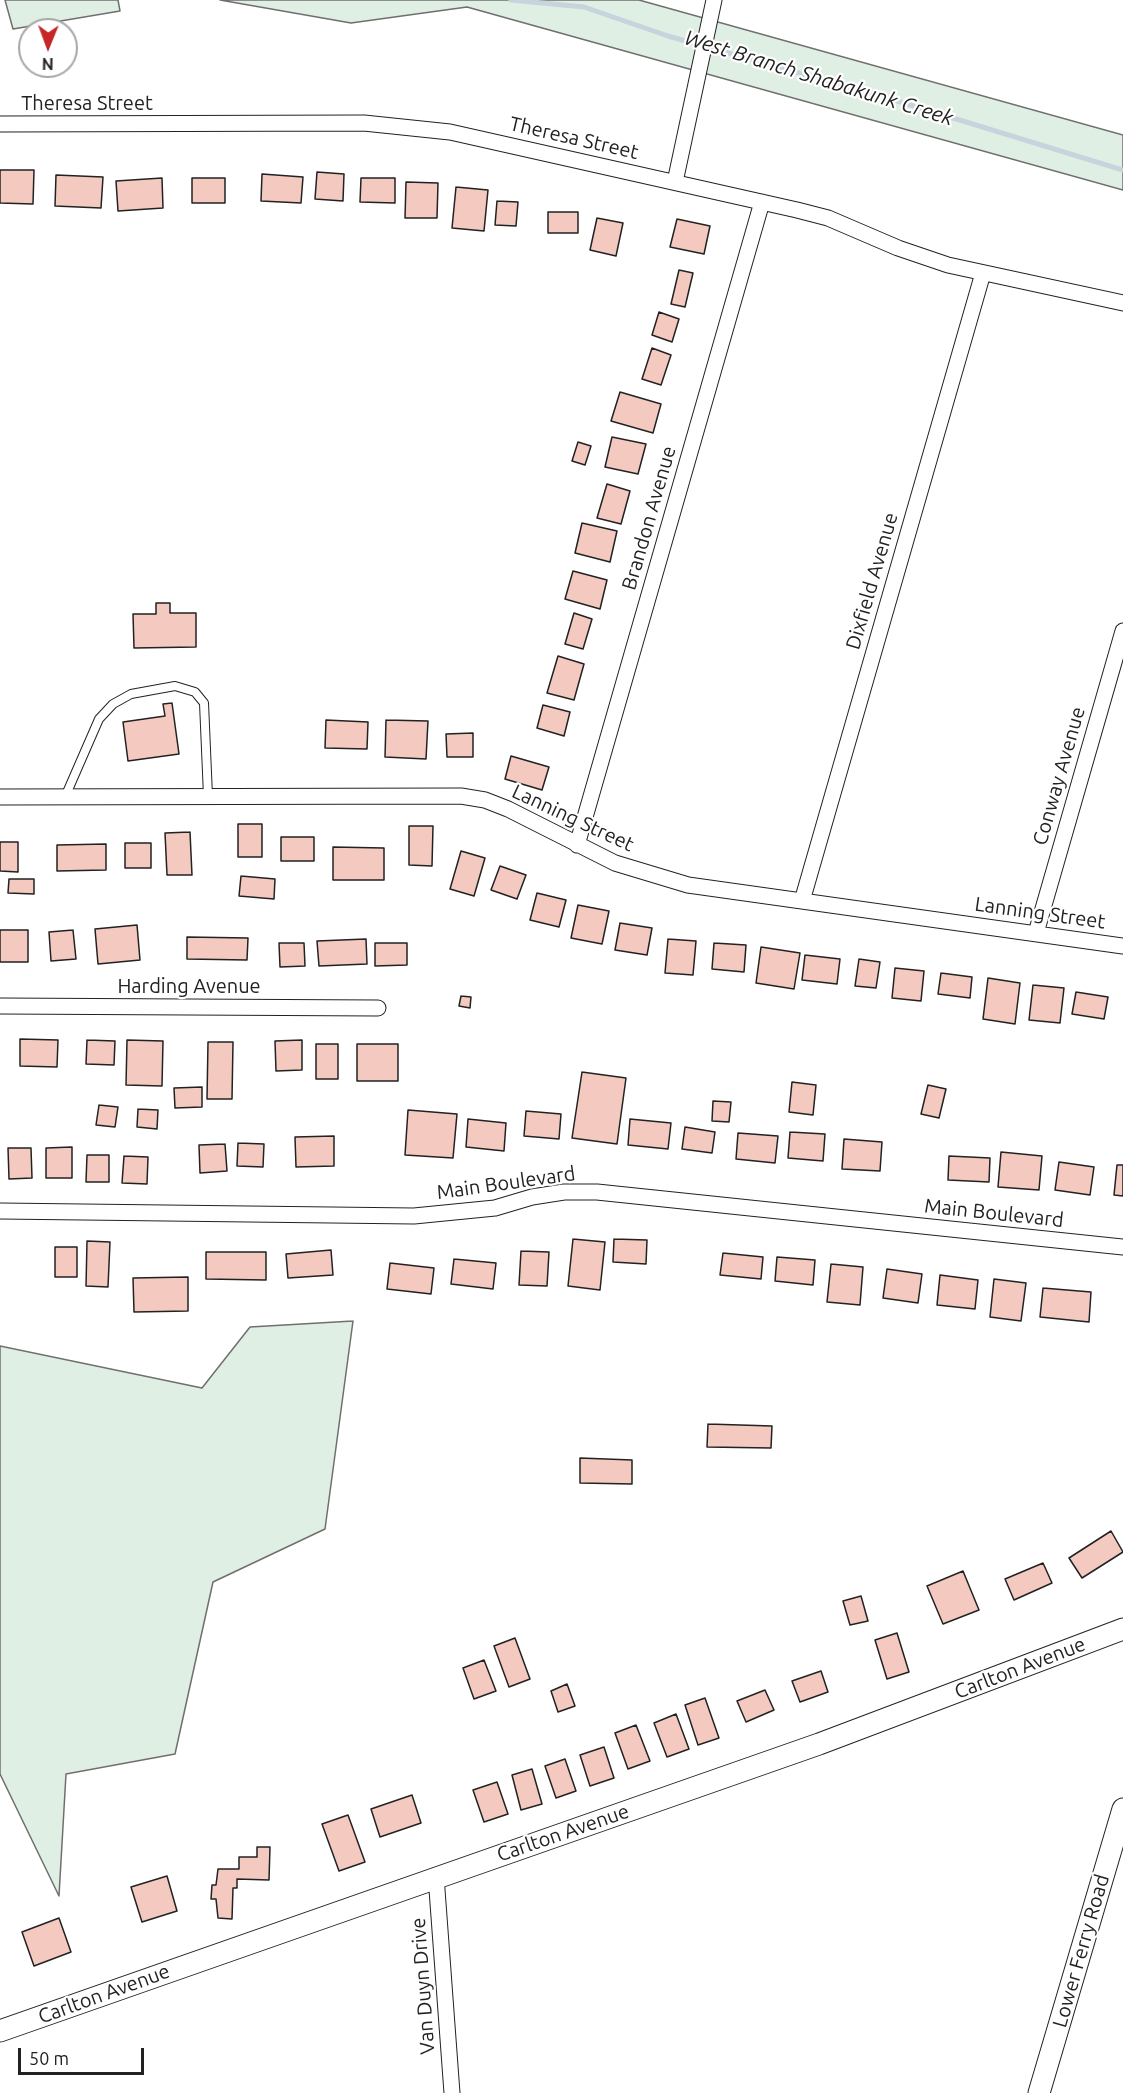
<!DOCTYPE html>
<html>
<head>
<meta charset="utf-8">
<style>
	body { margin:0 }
	#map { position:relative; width:1123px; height:2093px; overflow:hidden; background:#fff; font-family:Ubuntu,sans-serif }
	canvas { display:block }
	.north { position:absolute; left:18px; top:18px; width:60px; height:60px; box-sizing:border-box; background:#fff; border:2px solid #a7a7a7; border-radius:50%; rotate:181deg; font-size:16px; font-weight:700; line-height:24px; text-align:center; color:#222 }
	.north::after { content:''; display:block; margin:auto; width:21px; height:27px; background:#c62828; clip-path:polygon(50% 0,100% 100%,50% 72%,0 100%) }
	.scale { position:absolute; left:18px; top:2048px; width:126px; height:27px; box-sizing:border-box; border:3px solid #222; border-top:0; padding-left:8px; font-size:18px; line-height:21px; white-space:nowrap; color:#222; -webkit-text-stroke:4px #fff; paint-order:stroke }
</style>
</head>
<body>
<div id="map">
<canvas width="1123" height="2093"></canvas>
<div class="north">N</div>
<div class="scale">50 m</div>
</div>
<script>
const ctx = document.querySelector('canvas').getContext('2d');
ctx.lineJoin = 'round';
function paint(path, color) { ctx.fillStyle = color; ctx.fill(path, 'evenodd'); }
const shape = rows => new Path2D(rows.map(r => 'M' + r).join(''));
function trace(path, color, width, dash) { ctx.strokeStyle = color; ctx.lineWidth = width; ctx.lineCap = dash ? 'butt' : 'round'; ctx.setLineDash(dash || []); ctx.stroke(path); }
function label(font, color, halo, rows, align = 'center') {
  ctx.font = font + ' Ubuntu,sans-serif'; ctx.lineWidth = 4.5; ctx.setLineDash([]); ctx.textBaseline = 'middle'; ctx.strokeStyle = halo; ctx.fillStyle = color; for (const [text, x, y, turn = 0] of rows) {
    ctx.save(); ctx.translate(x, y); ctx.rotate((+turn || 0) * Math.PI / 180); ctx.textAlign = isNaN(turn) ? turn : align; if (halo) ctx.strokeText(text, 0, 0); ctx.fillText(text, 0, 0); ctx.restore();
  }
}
const green = shape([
	[5,0,118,0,120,11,13,29,5,0],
	[220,0,639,0,1123,135,1123,190,467,7,351,23,220,0],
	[353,1321,325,1529,213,1582,175,1754,66,1774,59,1896,0,1774,0,1346,202,1388,250,1327,353,1321]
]);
paint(green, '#e0efe3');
trace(green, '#6f6f6f', 1.5);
trace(shape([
	[511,0,584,7,668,36,891,99,1123,170]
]), '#c7d3dd', 5);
const building = shape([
	[0,170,34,170,33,204,0,203,0,170],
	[317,172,344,174,343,201,315,199,317,172],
	[262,174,303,177,301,203,261,201,262,174],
	[56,175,103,177,101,208,55,206,56,175],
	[162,178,163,208,118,211,116,181,162,178],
	[192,178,225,178,225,203,192,203,192,178],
	[361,178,395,178,395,203,360,202,361,178],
	[406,182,438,183,437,218,405,218,406,182],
	[456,187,488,190,484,231,452,228,456,187],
	[497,201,518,202,516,226,495,225,497,201],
	[548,212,578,212,578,233,548,233,548,212],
	[597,218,623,223,616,256,590,250,597,218],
	[677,219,710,226,704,254,670,247,677,219],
	[679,270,693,273,685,307,671,304,679,270],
	[659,312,679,319,672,342,652,335,659,312],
	[652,348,671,355,661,385,642,379,652,348],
	[620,392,661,404,653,433,611,421,620,392],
	[612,437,646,444,638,474,605,467,612,437],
	[578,442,591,446,585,465,572,461,578,442],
	[607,484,630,491,621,524,597,518,607,484],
	[582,523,617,531,610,562,575,553,582,523],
	[573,571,607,580,600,609,565,599,573,571],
	[156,603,170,603,170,613,196,613,196,647,134,648,133,614,156,614,156,603],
	[574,613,592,619,583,649,565,644,574,613],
	[558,656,584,664,574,700,547,693,558,656],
	[172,703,179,754,128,761,123,722,165,716,163,704,172,703],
	[543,705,570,712,564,736,537,728,543,705],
	[326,720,368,722,367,749,325,748,326,720],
	[386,720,428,721,426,759,385,757,386,720],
	[473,733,473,757,447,757,446,734,473,733],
	[511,756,549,767,542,790,505,779,511,756],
	[238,824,262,824,262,857,238,857,238,824],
	[409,826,433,826,432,866,409,865,409,826],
	[190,832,192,875,167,875,165,833,190,832],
	[281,837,314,837,314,861,281,861,281,837],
	[0,842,18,842,18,872,0,871,0,842],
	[125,843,151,843,151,868,125,868,125,843],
	[106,844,106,870,57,871,57,845,106,844],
	[333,847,384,848,384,880,333,880,333,847],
	[461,851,485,858,474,896,450,889,461,851],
	[500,866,526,875,517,899,491,890,500,866],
	[241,876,275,879,274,899,239,896,241,876],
	[9,879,34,879,34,894,8,893,9,879],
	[537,893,566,900,559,927,530,920,537,893],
	[578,905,609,911,602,944,571,938,578,905],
	[620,923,652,928,647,955,615,950,620,923],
	[137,925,140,960,98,964,95,929,137,925],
	[0,930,28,930,28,962,0,962,0,930],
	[73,930,76,959,51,961,49,932,73,930],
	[187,937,248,938,247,960,187,959,187,937],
	[366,939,367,964,319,966,317,941,366,939],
	[668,939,696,941,693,975,665,973,668,939],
	[279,943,304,943,305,966,280,967,279,943],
	[375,943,407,943,407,965,375,966,375,943],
	[714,943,746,945,744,972,712,969,714,943],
	[761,947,800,953,794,989,756,983,761,947],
	[805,955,840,959,837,984,802,980,805,955],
	[859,959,880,962,876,988,855,986,859,959],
	[895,968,924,971,921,1001,892,998,895,968],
	[941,973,972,977,970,998,938,994,941,973],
	[988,978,1020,983,1015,1024,983,1019,988,978],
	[1033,985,1064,988,1060,1023,1029,1020,1033,985],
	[1076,992,1108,997,1104,1019,1072,1014,1076,992],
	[461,996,471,997,470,1008,459,1006,461,996],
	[20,1039,58,1040,57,1067,20,1066,20,1039],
	[87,1040,115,1041,114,1065,86,1064,87,1040],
	[127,1040,163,1041,162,1086,126,1085,127,1040],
	[302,1040,302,1070,276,1071,275,1041,302,1040],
	[208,1042,233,1042,232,1099,207,1099,208,1042],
	[316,1044,338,1044,338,1079,316,1079,316,1044],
	[357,1044,398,1044,398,1081,357,1081,357,1044],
	[582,1072,626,1078,617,1144,572,1138,582,1072],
	[792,1082,816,1085,813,1115,789,1112,792,1082],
	[928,1085,946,1089,939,1118,921,1114,928,1085],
	[202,1087,202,1107,175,1108,174,1088,202,1087],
	[713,1101,731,1102,729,1122,712,1121,713,1101],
	[99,1105,118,1107,115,1127,96,1125,99,1105],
	[138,1109,158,1110,157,1129,137,1127,138,1109],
	[408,1110,457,1114,453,1158,405,1155,408,1110],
	[526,1111,561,1114,559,1139,524,1136,526,1111],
	[468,1119,506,1123,504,1151,466,1147,468,1119],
	[630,1119,671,1123,668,1149,628,1145,630,1119],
	[685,1127,715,1132,712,1153,682,1149,685,1127],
	[790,1132,825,1134,823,1161,788,1158,790,1132],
	[738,1133,778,1136,775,1163,736,1159,738,1133],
	[334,1136,334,1166,296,1167,295,1137,334,1136],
	[844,1139,882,1142,880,1171,842,1169,844,1139],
	[238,1143,264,1144,263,1167,237,1166,238,1143],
	[225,1144,227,1171,200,1173,199,1145,225,1144],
	[72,1147,72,1178,46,1178,46,1148,72,1147],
	[8,1148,31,1148,32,1178,9,1179,8,1148],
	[1001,1152,1042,1156,1039,1190,998,1187,1001,1152],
	[87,1155,109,1155,109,1182,86,1182,87,1155],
	[124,1156,148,1157,147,1184,122,1183,124,1156],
	[949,1156,990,1158,989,1182,948,1180,949,1156],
	[1059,1162,1094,1167,1090,1195,1055,1190,1059,1162],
	[1117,1165,1123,1165,1123,1196,1114,1195,1117,1165],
	[573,1239,605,1242,600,1290,568,1286,573,1239],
	[614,1239,647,1240,646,1264,613,1262,614,1239],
	[87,1241,110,1242,108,1287,86,1286,87,1241],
	[55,1247,77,1247,77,1277,55,1277,55,1247],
	[331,1250,333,1275,288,1278,286,1254,331,1250],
	[521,1251,549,1252,547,1286,519,1285,521,1251],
	[206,1252,266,1252,266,1280,206,1279,206,1252],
	[723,1253,763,1257,761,1279,720,1275,723,1253],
	[777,1257,815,1260,813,1285,775,1281,777,1257],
	[454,1259,496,1263,493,1289,451,1284,454,1259],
	[390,1263,434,1268,431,1294,387,1289,390,1263],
	[831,1264,863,1267,860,1305,827,1302,831,1264],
	[887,1269,922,1274,918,1303,883,1298,887,1269],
	[940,1275,978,1280,975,1309,937,1305,940,1275],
	[188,1277,188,1311,134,1312,133,1278,188,1277],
	[994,1279,1026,1283,1021,1321,990,1317,994,1279],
	[1043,1288,1091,1292,1089,1322,1040,1317,1043,1288],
	[708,1424,772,1426,771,1448,707,1447,708,1424],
	[580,1458,632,1460,632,1484,580,1483,580,1458],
	[1111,1531,1123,1552,1082,1578,1069,1558,1111,1531],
	[1043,1563,1052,1583,1014,1600,1005,1579,1043,1563],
	[963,1571,979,1610,943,1624,927,1586,963,1571],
	[861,1596,868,1621,850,1625,843,1601,861,1596],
	[897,1633,909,1672,887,1679,875,1640,897,1633],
	[515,1638,530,1679,509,1687,494,1646,515,1638],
	[484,1660,496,1691,474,1699,463,1668,484,1660],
	[821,1671,828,1692,800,1702,792,1681,821,1671],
	[567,1684,575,1706,558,1712,551,1691,567,1684],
	[765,1690,774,1710,746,1722,737,1701,765,1690],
	[705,1698,719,1738,698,1745,685,1705,705,1698],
	[676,1714,689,1749,667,1757,654,1723,676,1714],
	[636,1725,650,1761,628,1769,615,1733,636,1725],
	[604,1747,614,1778,590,1786,580,1755,604,1747],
	[565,1759,576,1791,556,1798,545,1766,565,1759],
	[532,1769,542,1804,521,1810,512,1775,532,1769],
	[497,1782,508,1814,484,1822,473,1790,497,1782],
	[412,1795,421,1823,380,1837,371,1809,412,1795],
	[348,1815,365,1862,339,1871,322,1824,348,1815],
	[257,1847,270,1847,269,1880,237,1879,237,1888,233,1888,232,1919,218,1918,216,1899,211,1899,212,1885,216,1885,218,1869,239,1869,239,1857,257,1857,257,1847],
	[167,1876,177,1911,142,1922,131,1887,167,1876],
	[59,1918,71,1952,34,1966,22,1932,59,1918]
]);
paint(building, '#f3c9c0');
trace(building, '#222', 1.5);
const lane = shape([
	[65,797,99,719,113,704,131,694,175,686,195,692,204,703,208,796]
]);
const street = shape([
	[0,124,364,123,450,132,797,210,828,218,898,248,948,265,1123,303],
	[675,182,714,0],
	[0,797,461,796,485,800,508,809,615,863,688,885,1123,946],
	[577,845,762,202],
	[802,901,983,273],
	[1036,933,1123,631],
	[0,1006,378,1008],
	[0,1211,414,1216,495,1208,532,1197,564,1192,597,1192,1123,1247],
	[436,1876,452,2093]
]);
const secondary = shape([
	[0,2031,819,1744,1123,1629],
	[1039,2093,1123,1809]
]);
trace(lane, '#222', 10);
trace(street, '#222', 17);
trace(secondary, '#222', 23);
trace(lane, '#fff', 8);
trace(street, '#fff', 15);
trace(secondary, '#fff', 21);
label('20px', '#222', '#fff', [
	["Theresa Street",87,103],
	["Theresa Street",574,138,13],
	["Brandon Avenue",649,518,-74],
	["Dixfield Avenue",872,581,-74],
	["Conway Avenue",1059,776,-74],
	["Lanning Street",573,818,25],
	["Lanning Street",1040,913,8],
	["Harding Avenue",189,986],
	["Main Boulevard",506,1183,-8],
	["Main Boulevard",994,1213,6],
	["Carlton Avenue",1020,1668,-21],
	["Carlton Avenue",563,1833,-19],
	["Lower Ferry Road",1081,1951,-74],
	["Van Duyn Drive",423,1986,-94],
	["Carlton Avenue",104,1994,-20]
]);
label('italic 21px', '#222', '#fff', [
	["West Branch Shabakunk Creek",819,78,17]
]);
</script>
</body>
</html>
